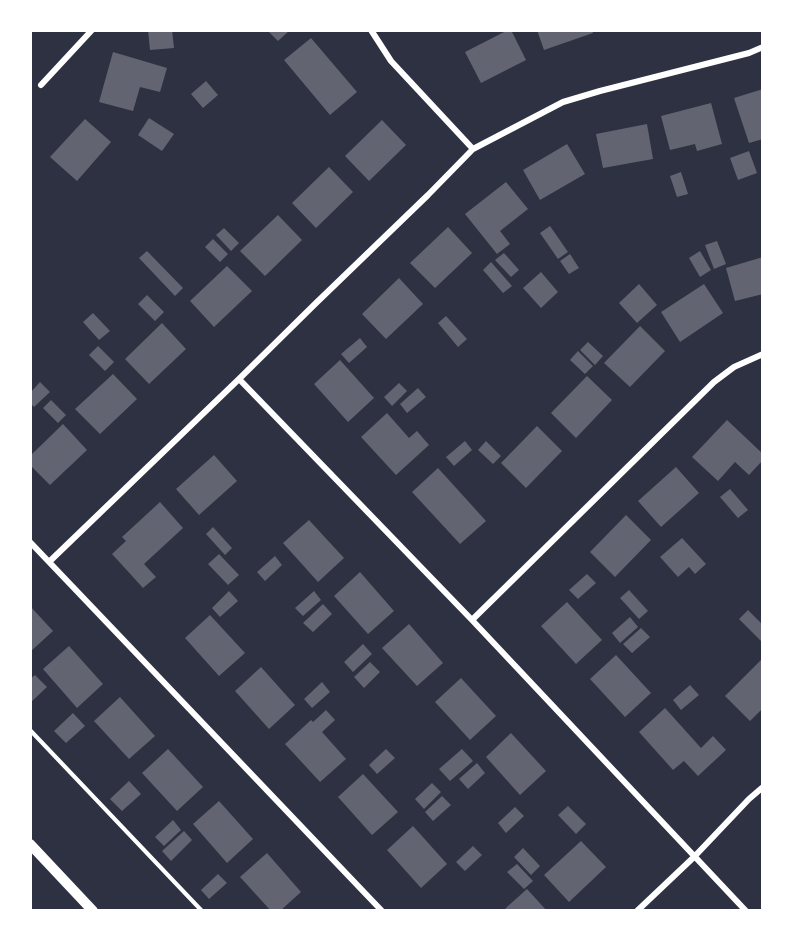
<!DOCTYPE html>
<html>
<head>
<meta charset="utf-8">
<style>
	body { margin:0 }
	#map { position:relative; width:793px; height:941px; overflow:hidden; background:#2d3142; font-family:"Varela Round",sans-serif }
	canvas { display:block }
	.frame { position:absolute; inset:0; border:32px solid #fff; pointer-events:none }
</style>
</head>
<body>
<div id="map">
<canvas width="793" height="941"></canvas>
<div class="frame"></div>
</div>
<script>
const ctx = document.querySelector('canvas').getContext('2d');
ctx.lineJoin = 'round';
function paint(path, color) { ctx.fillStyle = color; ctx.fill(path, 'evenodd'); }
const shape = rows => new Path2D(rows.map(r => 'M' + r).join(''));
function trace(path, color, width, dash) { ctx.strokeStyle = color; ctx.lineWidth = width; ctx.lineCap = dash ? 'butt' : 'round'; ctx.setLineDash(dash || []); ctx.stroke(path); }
paint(shape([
	[148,30,172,30,174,48,150,50],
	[267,30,290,30,278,41],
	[508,30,511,30,526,60,481,83,465,52],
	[537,30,592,30,593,33,544,50],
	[311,38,357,92,330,115,284,60],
	[113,52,167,68,160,92,140,87,133,111,99,102],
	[206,81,218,95,203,108,191,94],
	[763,89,763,139,749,143,734,98],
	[711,103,722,144,697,151,695,144,670,150,661,116],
	[149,118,174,134,162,151,138,135],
	[85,119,111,142,77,181,50,157],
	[382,120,406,145,369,181,345,156],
	[647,124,653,159,603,168,596,134],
	[567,144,585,174,540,200,523,170],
	[749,151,757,173,738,180,730,158],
	[329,167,353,192,316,228,292,203],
	[681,172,688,194,677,197,670,176],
	[506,182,528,209,500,231,510,244,497,254,465,214],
	[278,215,302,240,265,276,240,251],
	[550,226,568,252,558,259,540,233],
	[448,227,472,253,435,288,410,263],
	[224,228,239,243,231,251,216,235],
	[213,239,228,254,220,262,205,247],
	[717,241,726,264,714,269,705,245],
	[147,251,183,288,175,296,139,258],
	[700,251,711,270,700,277,689,258],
	[504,253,519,270,511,277,495,260],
	[570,254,579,268,569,274,560,261],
	[763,257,763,294,735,301,726,268],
	[491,262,512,286,503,293,483,270],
	[227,266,252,291,214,327,190,301],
	[541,272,558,292,541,308,523,288],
	[399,278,423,304,386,339,362,314],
	[639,284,657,305,637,323,619,303],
	[704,284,723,313,680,342,661,312],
	[147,295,164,312,155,321,138,304],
	[93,313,110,331,99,340,83,322],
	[446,316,467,339,458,347,438,323],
	[162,323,186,349,149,384,125,359],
	[640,326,665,351,630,387,604,363],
	[360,338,367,347,349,363,341,354],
	[588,342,603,356,595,365,580,350],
	[98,346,114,362,105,371,89,355],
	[578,351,593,366,585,374,570,360],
	[340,360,374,398,348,422,314,384],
	[113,374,137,399,100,434,75,409],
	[587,376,612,400,576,438,551,413],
	[40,382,50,392,34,407,30,403,30,393],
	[399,383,407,391,392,406,384,397],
	[418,388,426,397,407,413,400,404],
	[51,400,66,415,58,423,43,408],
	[387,413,409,438,417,431,429,445,396,475,361,437],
	[727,420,763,454,763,460,749,475,735,462,718,481,692,457],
	[63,424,87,450,50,485,30,465,30,456],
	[537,426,562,451,526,488,501,463],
	[465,441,472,450,454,466,446,457],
	[486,441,501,456,493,464,478,450],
	[214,455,237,481,199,515,176,489],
	[676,467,699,493,661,527,638,501],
	[438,468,486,521,460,544,412,492],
	[730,489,748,510,738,518,720,497],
	[160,502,183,528,144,564,156,577,143,588,112,554,126,541,122,537],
	[626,515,651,540,615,577,590,552],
	[309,520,344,558,318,582,283,543],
	[213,527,232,548,225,555,206,534],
	[682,538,706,564,695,574,689,567,678,577,660,557],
	[219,554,239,575,228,585,208,564],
	[275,556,282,565,265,581,257,572],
	[360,572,394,611,368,634,334,596],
	[587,574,596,583,578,599,569,590],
	[629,590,648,611,639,619,620,598],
	[229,591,238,601,220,617,212,608],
	[314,591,321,600,303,616,295,608],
	[567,602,602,640,576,664,541,626],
	[323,604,332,614,313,632,303,623],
	[30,606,53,631,30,652],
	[748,610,763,625,763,643,739,619],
	[210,615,245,653,219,676,185,638],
	[630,617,638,627,620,643,612,633],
	[409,624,443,663,417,686,382,648],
	[641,628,650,637,632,653,623,644],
	[363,644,372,654,353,672,344,662],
	[69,646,103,684,77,708,43,669],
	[616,655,651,693,625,717,590,679],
	[761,660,763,662,763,708,750,721,725,696],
	[370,662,380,672,364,688,354,677],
	[261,667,295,705,269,729,235,691],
	[35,675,47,687,30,703,30,679],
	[461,678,496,716,470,740,435,702],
	[322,682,330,692,312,708,304,699],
	[690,685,699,695,681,710,673,700],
	[120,697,155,736,129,759,94,721],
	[665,708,701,748,713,736,726,750,698,776,684,761,673,770,639,732],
	[326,710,335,720,322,732,346,759,320,782,285,744,311,720,313,722],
	[73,713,85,726,66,743,54,731],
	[511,733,546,771,520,795,486,757],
	[168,749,203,787,177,811,142,773],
	[386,749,395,758,377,774,369,765],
	[462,749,473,761,450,781,439,769],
	[477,763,485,773,468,789,459,779],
	[363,774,398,812,372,835,338,797],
	[129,781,141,794,122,811,110,799],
	[432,783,441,792,424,809,415,799],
	[442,796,451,805,433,821,425,812],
	[219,801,253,839,227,863,193,824],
	[568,806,586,824,576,834,558,815],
	[515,807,524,816,506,833,498,823],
	[173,820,181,830,164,846,155,837],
	[413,826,447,864,421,888,387,850],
	[184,831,192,840,171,861,162,851],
	[581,841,606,867,569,902,544,875],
	[473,846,482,855,465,871,456,862],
	[523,848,540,866,531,875,514,857],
	[267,853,301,892,280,911,271,911,240,877],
	[517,864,533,881,524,889,507,872],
	[218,874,227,883,209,899,201,890],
	[527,889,547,911,503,911,508,906]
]), '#626471');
trace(shape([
	[30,730,202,911]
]), '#fff', 4);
trace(shape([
	[371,30,391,61,473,149],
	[41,85,92,30],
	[239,379,472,620,746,911],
	[30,542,382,911],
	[49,562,239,379,314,305,428,195,473,149,563,102,600,91,749,53,763,47],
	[472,620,714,382,734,367,763,354],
	[637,911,694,857,749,799,763,787]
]), '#fff', 6);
trace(shape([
	[30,844,93,911]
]), '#fff', 10);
</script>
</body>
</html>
